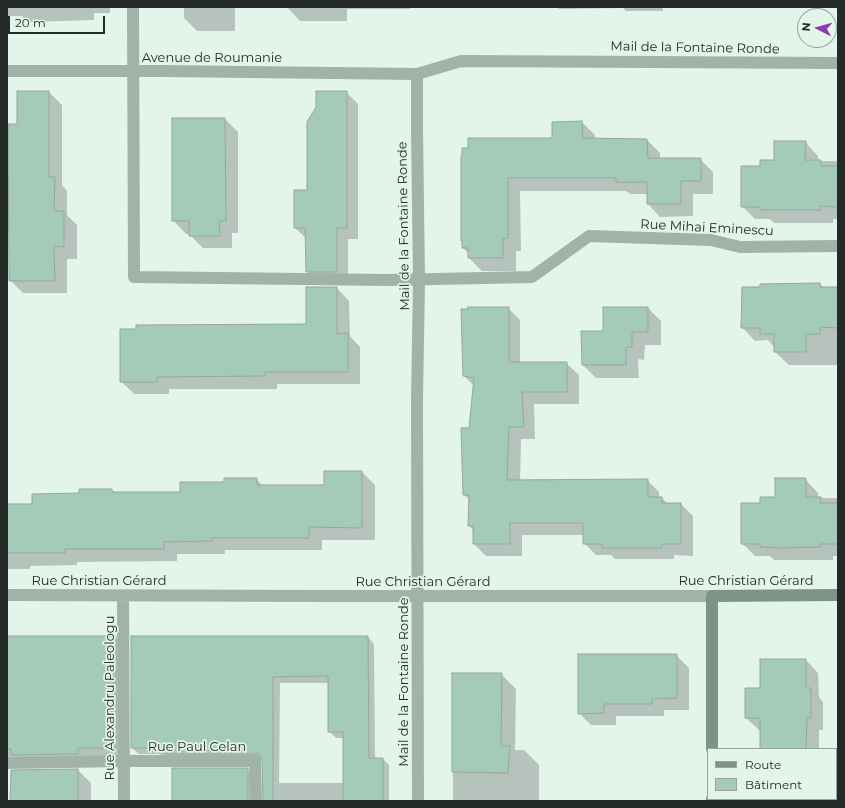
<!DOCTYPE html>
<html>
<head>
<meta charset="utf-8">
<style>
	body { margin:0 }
	#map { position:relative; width:845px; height:808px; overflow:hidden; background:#e3f4eb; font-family:Montserrat,sans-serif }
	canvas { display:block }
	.frame { position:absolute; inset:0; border:8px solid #242a27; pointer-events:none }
	.legend { position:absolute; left:707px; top:748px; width:130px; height:52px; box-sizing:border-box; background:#e3f4eb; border:1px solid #97a39d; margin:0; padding:5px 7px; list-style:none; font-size:12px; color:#242a27 }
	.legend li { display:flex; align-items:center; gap:8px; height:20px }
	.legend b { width:20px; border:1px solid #97a39d }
	.north { position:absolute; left:797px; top:8px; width:40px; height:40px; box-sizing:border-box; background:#e3f4eb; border:1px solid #97a39d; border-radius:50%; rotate:276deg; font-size:11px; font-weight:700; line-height:16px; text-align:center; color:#242a27 }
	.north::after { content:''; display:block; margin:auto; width:14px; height:18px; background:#8a3daf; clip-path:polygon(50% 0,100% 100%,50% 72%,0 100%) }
	.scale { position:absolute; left:8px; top:16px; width:97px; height:18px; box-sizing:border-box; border:2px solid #242a27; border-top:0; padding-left:5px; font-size:12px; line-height:14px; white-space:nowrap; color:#242a27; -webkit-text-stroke:3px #e3f4eb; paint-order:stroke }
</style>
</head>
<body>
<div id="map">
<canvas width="845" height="808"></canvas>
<div class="frame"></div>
<ul class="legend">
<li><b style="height:5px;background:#7b9487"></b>Route</li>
<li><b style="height:11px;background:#a3cbb7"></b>Bâtiment</li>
</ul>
<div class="north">N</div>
<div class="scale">20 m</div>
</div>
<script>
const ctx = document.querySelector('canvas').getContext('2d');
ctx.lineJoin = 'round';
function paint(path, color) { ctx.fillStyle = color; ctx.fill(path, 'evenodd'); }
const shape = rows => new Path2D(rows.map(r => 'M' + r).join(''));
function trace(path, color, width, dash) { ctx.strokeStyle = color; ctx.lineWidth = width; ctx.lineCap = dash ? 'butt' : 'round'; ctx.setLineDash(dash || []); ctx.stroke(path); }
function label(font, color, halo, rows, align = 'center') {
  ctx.font = font + ' Montserrat,sans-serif'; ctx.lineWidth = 3.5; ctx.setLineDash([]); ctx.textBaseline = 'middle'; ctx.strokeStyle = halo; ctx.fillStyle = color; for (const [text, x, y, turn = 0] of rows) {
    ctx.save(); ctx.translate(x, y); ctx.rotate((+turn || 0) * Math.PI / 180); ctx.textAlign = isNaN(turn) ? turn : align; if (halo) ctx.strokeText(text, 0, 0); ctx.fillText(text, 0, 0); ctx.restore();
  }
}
paint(shape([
	[7,7,110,7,110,13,94,13,94,20,28,22,22,16,7,16],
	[184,7,235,7,235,31,197,31,184,18],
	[287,7,506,7,506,8,410,7,410,9,347,9,347,21,300,21],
	[557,7,663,7,663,11,626,11,623,8,559,9],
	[772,7,822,7,822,8,773,8],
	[49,92,62,105,62,185,67,191,67,215,77,225,77,259,67,259,67,293,23,293,10,280,9,233,7,233,7,125,18,125],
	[346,92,358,104,358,239,348,239,348,283,319,283,307,271,306,238,295,228],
	[173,119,225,119,238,132,238,233,232,233,232,248,203,248,190,235,190,234,186,234,173,220],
	[582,122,595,135,595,140,647,140,660,153,660,159,700,159,713,172,713,194,693,194,693,216,660,217,648,204,648,194,630,194,626,191,520,191,521,251,516,251,516,271,482,271,469,258,469,254,463,248,463,242,462,240,462,157,553,139],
	[805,142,818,156,818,161,838,161,838,219,833,219,833,223,774,223,770,219,755,219,742,206,761,167,776,161],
	[820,284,824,288,838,289,838,365,789,365,775,352,774,347,768,340,755,341,742,327],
	[337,288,349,301,350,336,360,347,360,384,277,384,277,389,169,389,169,394,134,394,121,381,137,330,306,325],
	[508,308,520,320,520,363,566,363,579,375,579,404,534,404,535,439,521,439,520,481,647,480,659,492,659,498,662,498,668,504,681,504,693,516,693,556,674,555,674,559,615,559,611,555,596,555,584,543,584,535,522,535,522,556,486,556,474,544,474,531,469,526,470,500,464,495,474,386,464,376],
	[648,308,661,321,661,345,645,345,644,360,638,359,639,378,596,378,583,365,582,332,604,332],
	[362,472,375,485,375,540,322,540,322,550,225,550,225,554,177,554,177,561,77,562,77,565,30,566,30,569,7,569,7,505,33,505,80,494,112,490,115,493,181,493,225,483,256,479,263,486,325,486],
	[805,479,818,493,818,498,838,498,838,556,833,556,833,560,774,560,770,556,755,556,742,543,761,504,776,498],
	[7,637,115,637,124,646,125,757,7,757],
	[132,637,368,637,374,644,375,759,383,759,389,765,389,801,264,801,262,760,173,760,159,754,139,754,132,748],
	[280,683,329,683,329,731,336,738,344,738,344,783,279,783],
	[676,655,689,668,689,710,664,710,664,716,616,716,616,725,591,725,579,713],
	[806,660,818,673,819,697,823,702,823,730,819,730,819,749,761,749,761,730,759,730,746,718,761,689],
	[453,674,501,674,516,689,515,750,524,750,539,765,539,801,453,801],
	[78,770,91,783,91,801,11,801],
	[247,770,254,776,254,801,173,801],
	[746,799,823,799,823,801,746,801]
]), '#0003');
const building = shape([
	[17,91,49,91,49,177,55,177,54,211,64,211,64,247,54,246,55,281,9,281,8,124,17,124,17,91],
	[316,91,347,91,347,228,337,228,337,272,306,272,305,228,294,228,294,190,307,190,307,122,316,107,316,91],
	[172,118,225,118,226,221,219,221,220,236,189,236,189,221,172,221,172,118],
	[582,121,583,138,647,139,648,158,701,158,701,181,681,181,681,204,647,204,647,182,616,182,616,178,508,178,508,238,503,239,503,258,468,258,468,248,462,248,462,240,461,241,461,156,462,156,462,148,468,148,468,138,552,138,552,122,582,121],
	[774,141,806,141,805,160,821,160,821,166,838,166,838,207,820,206,821,210,760,210,760,207,741,207,741,166,760,166,760,160,774,160,774,141],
	[820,283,820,287,838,287,838,328,820,327,820,334,806,334,806,352,774,352,774,334,760,334,760,328,741,328,742,287,760,287,760,284,820,283],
	[306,287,337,287,337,334,348,333,348,372,265,372,265,376,157,377,157,382,120,382,120,329,136,329,136,325,306,324,306,287],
	[468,307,509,307,509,362,567,362,567,392,522,392,524,427,509,427,507,480,648,479,648,497,662,497,662,503,681,503,681,544,662,544,662,548,602,548,602,544,583,544,583,523,510,523,510,544,473,544,473,526,468,526,469,495,463,495,461,428,469,428,474,378,463,376,461,309,468,309,468,307],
	[603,307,648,307,648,332,632,332,632,347,626,347,626,365,582,365,581,331,603,331,603,307],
	[324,471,362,471,362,528,309,527,309,538,212,538,212,541,164,542,164,549,65,549,65,553,7,553,7,504,32,504,32,494,79,493,79,489,112,489,112,492,180,492,180,482,224,482,224,478,257,478,257,485,324,485,324,471],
	[775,478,806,478,806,497,821,497,820,503,838,503,838,544,820,544,821,547,780,548,760,547,760,544,741,544,741,503,760,503,760,497,775,497,775,478],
	[7,636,116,636,116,748,78,748,78,754,11,755,11,749,7,749,7,636],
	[131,636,368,636,369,758,383,758,383,801,343,801,343,732,328,732,328,676,273,677,273,801,263,801,262,761,261,757,258,754,166,754,152,748,131,748,131,636],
	[578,654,677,654,677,698,652,699,652,704,604,704,604,713,578,714,578,654],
	[760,659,806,659,806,688,811,688,811,718,807,718,806,749,760,749,760,718,745,718,745,688,760,688,760,659],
	[452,673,502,673,501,746,510,746,508,773,452,772,452,673],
	[172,768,248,768,248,801,172,801,172,768],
	[78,769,78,801,10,801,11,770,78,769]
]);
paint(building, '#a3cbb7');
trace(building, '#96a69d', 1);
trace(shape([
	[7,763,124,761]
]), '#a1b2a9', 12);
trace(shape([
	[133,7,134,277,387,280,532,277,589,236,711,240,740,247,838,246],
	[7,71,163,71,417,74],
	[7,595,324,596,712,596],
	[123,596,124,801],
	[124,761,255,761,256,801],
	[418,801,417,401,419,280,417,129,417,74,461,61,838,63]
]), '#a1b2a9', 12);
trace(shape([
	[712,749,712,596,838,595],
	[712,801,712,799]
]), '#7b9487', 12);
label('13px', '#242a27', '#e3f4eb', [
	["Mail de la Fontaine Ronde",695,48,1],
	["Avenue de Roumanie",212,58],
	["Mail de la Fontaine Ronde",404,226,-91],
	["Rue Mihai Eminescu",707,228,3],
	["Rue Christian Gérard",99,581],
	["Rue Christian Gérard",746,581],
	["Rue Christian Gérard",423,582],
	["Mail de la Fontaine Ronde",404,682,-90],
	["Rue Alexandru Paleologu",110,698,-90],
	["Rue Paul Celan",197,747]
]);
</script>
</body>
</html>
